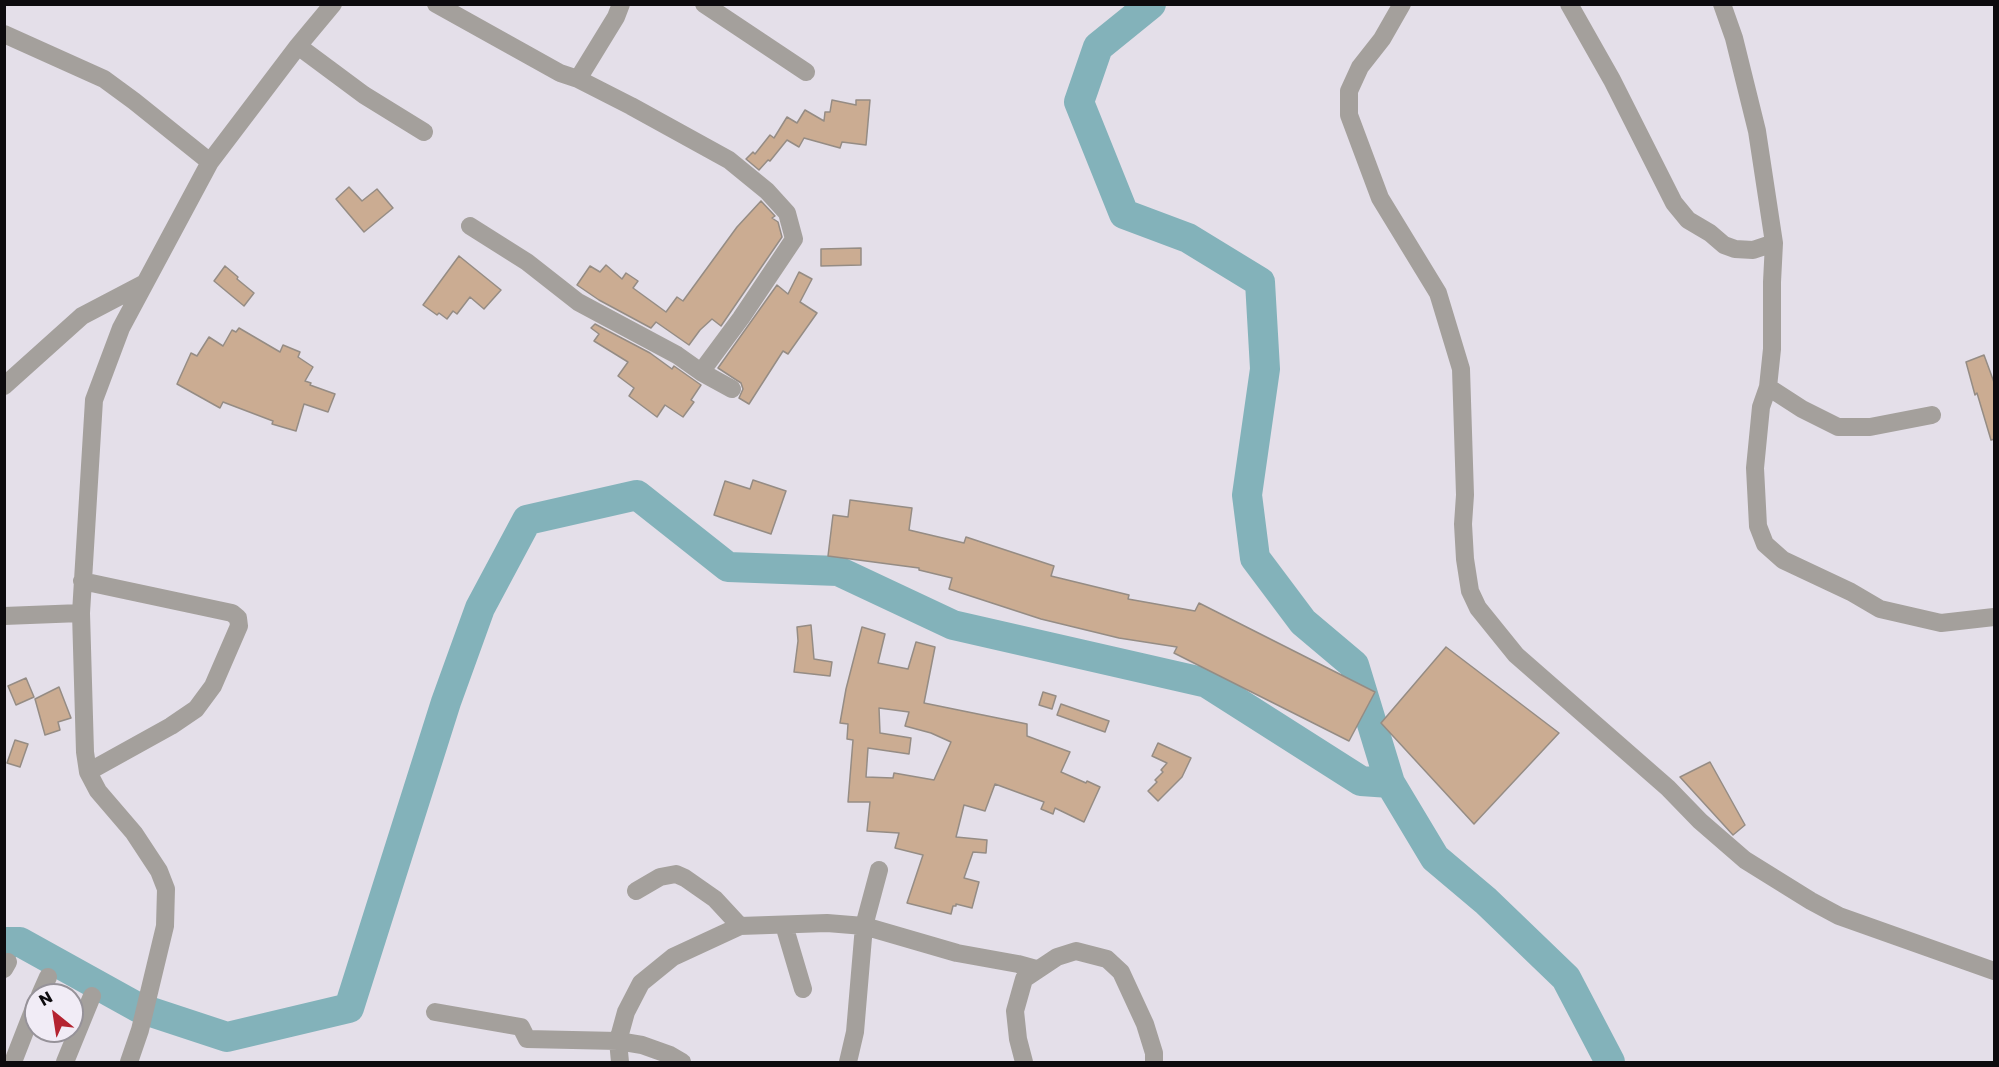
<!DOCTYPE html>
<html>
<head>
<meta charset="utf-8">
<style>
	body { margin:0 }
	#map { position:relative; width:1999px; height:1067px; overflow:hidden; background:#e4dfe9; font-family:Poppins,sans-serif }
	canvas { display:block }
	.frame { position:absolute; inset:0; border:6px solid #0d0b0e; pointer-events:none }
	.north { position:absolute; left:24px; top:983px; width:60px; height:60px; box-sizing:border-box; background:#f1ecf6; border:2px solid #969299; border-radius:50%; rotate:330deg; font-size:16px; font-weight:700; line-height:24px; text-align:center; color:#0d0b0e }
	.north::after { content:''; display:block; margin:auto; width:21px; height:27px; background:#b42330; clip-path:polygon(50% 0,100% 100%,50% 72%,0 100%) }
</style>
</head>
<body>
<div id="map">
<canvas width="1999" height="1067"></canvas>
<div class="frame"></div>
<div class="north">N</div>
</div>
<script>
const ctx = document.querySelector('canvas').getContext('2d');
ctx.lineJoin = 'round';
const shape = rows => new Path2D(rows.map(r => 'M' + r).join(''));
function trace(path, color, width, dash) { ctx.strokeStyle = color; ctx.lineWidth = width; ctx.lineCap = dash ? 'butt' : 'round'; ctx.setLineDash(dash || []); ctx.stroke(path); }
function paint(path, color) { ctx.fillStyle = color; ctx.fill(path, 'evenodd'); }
trace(shape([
	[1151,4,1098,47,1079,102,1124,214,1188,238,1260,282,1265,369,1247,495,1255,558,1303,622,1354,665,1390,783,1435,858,1486,901,1566,978,1610,1062],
	[4,942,20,942,139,1008,227,1037,349,1008,446,702,480,608,527,520,637,495,728,567,838,571,953,625,1207,683,1361,781,1390,783]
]), '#83b2ba', 30);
const building = shape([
	[832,100,856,105,856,100,870,100,866,145,842,142,840,148,804,138,799,147,787,140,770,161,768,160,759,170,746,159,753,152,755,154,770,135,774,138,787,117,797,123,805,110,824,121,825,112,830,112,832,100],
	[349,187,362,201,377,189,393,208,364,232,336,199,349,187],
	[761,201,775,216,772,218,778,222,782,237,721,326,712,319,700,330,689,345,656,322,651,328,599,300,577,285,590,266,600,272,606,265,622,279,626,273,638,281,633,288,666,312,677,297,683,301,737,227,761,201],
	[861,248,861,265,821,266,821,249,861,248],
	[459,256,501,290,484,309,470,297,457,314,453,311,447,319,439,313,437,315,423,305,459,256],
	[225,266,238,277,237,279,254,293,244,306,214,281,225,266],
	[799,272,812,279,800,302,817,313,788,354,783,351,749,404,739,398,743,389,741,383,718,368,777,285,788,294,799,272],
	[595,324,650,353,672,369,674,366,701,385,691,400,694,402,683,417,665,405,657,417,629,396,634,388,618,376,628,362,594,341,599,334,591,328,595,324],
	[239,328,280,352,283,345,300,352,298,357,313,367,305,381,311,383,310,385,335,394,328,412,304,404,296,431,272,424,273,421,223,402,220,408,177,384,191,353,197,356,209,337,223,346,232,330,236,332,239,328],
	[1984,355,1995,385,1995,439,1991,440,1977,393,1975,395,1966,362,1984,355],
	[753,480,786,491,771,534,714,515,725,481,750,489,753,480],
	[850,500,912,508,909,530,964,543,966,537,1054,566,1051,576,1129,595,1128,599,1195,611,1199,603,1375,692,1349,741,1174,653,1177,647,1119,638,1041,619,949,589,952,578,919,570,919,568,828,556,833,515,848,517,850,500],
	[811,625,814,659,832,662,830,676,794,672,798,641,797,627,811,625],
	[862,627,885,634,878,663,908,669,916,642,935,647,924,703,1027,724,1027,736,1070,752,1061,772,1086,783,1087,781,1100,787,1084,822,1055,808,1053,814,1041,809,1044,802,995,784,985,811,964,805,956,837,987,840,986,853,973,852,964,878,979,882,972,908,956,904,956,906,953,906,951,914,907,903,923,855,895,848,899,833,867,831,870,802,848,802,853,740,847,739,848,724,840,723,846,689,862,627],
	[879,708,909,712,905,726,931,733,951,742,934,780,894,773,893,778,866,777,868,748,909,754,911,738,880,733,879,708],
	[1446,647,1559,733,1474,824,1381,723,1446,647],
	[26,678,34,697,16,705,8,686,26,678],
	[59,687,71,718,58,722,60,730,45,735,35,699,59,687],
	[1043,692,1056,696,1052,709,1039,705,1043,692],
	[1061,704,1109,721,1105,732,1057,715,1061,704],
	[15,740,28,744,20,767,7,763,15,740],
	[1158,743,1191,758,1182,777,1158,801,1148,791,1157,782,1155,780,1163,772,1161,770,1167,763,1152,756,1158,743],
	[1710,762,1745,825,1733,835,1680,777,1710,762]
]);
paint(building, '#cbac92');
trace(building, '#958c84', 1.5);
trace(shape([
	[436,4,560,73,578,79,631,106,729,160,767,191,787,213,794,239,741,318,701,372],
	[704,4,806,72],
	[1402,4,1382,39,1360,67,1349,91,1349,115,1380,198,1438,293,1461,369,1465,495,1463,524,1465,559,1470,591,1478,608,1516,655,1668,788,1700,821,1745,860,1811,901,1839,916,1994,971],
	[1569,4,1612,80,1674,203,1688,220,1710,233,1724,245,1735,249,1753,250,1774,243],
	[1722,4,1734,38,1757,131,1774,243,1772,282,1772,349,1768,387,1761,407,1755,468,1758,526,1765,544,1783,560,1851,592,1880,609,1941,623,1994,617],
	[4,34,104,79,134,101,210,162],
	[298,46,364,95,424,132],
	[578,79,616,17,621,4],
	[470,226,527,262,578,302,677,355,701,372,732,389],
	[4,386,82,316,145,283],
	[1768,387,1802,409,1838,427,1870,427,1932,415],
	[82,581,232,613,238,618,239,626,213,686,196,709,171,726,88,772],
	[4,616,81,613],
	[636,891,660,877,676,874,685,878,715,899,740,926],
	[784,925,803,989],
	[4,969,8,962],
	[40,995,48,977],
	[435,1012,521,1027,527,1039,618,1041,642,1045,670,1055,682,1062],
	[13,1062,36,1003],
	[65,1062,92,996],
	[129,1062,140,1030,165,926,166,889,159,871,134,833,98,791,88,772,85,752,81,613,94,400,121,328,210,162,298,46,333,4],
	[620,1062,618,1041,626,1012,641,983,673,957,740,926,827,923,864,926,957,953,1018,964,1036,969],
	[848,1062,855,1032,864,926,879,870],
	[1024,1062,1018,1039,1015,1011,1024,979,1057,957,1076,951,1107,959,1121,972,1145,1024,1154,1053,1154,1062]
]), '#a4a09c', 18);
</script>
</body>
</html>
